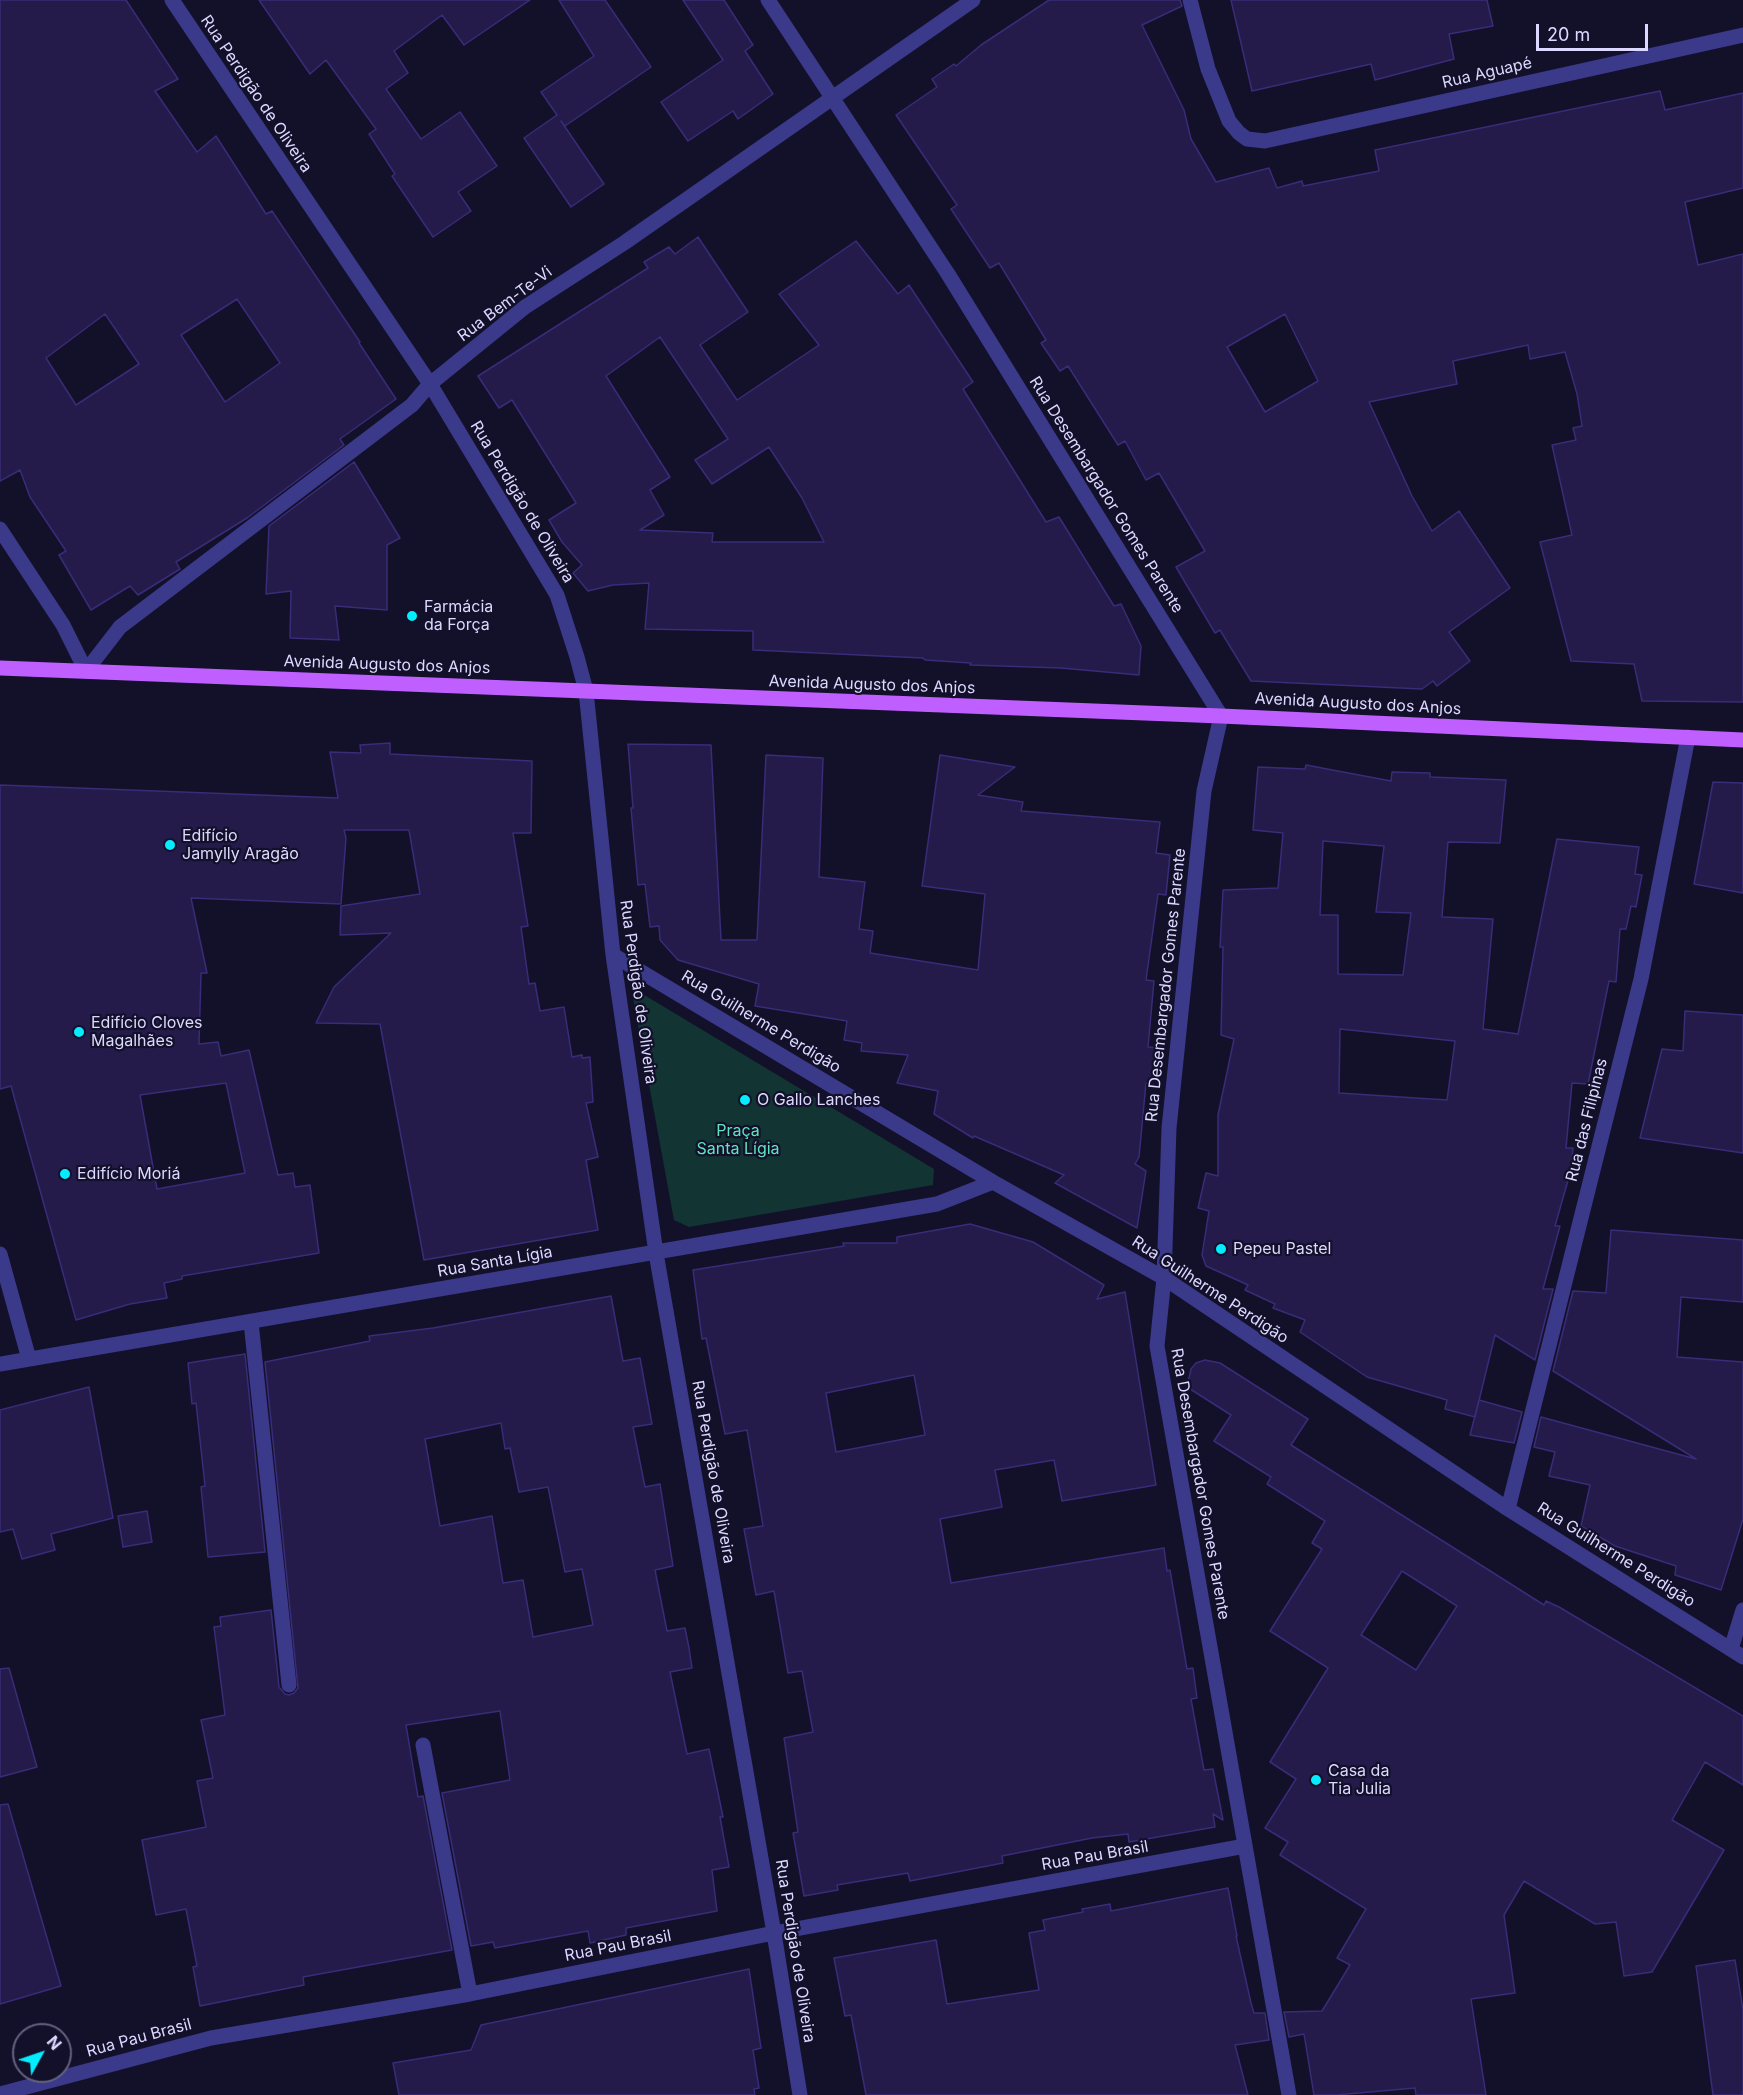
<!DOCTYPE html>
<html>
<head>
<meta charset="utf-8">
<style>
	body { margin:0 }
	#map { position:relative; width:1743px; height:2095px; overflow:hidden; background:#13102a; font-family:Inter,sans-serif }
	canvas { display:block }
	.north { position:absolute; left:12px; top:2023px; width:60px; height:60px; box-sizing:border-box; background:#13102a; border:2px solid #63607f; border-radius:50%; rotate:50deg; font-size:16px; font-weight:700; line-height:24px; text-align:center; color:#dcd8ff }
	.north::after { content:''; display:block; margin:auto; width:21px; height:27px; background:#04ecff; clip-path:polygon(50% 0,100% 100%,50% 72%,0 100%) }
	.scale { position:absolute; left:1536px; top:24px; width:112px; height:27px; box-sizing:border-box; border:3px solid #dcd8ff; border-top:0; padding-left:8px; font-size:18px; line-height:21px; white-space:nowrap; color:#dcd8ff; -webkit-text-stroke:4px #13102a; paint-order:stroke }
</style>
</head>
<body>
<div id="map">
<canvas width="1743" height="2095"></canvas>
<div class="north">N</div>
<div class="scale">20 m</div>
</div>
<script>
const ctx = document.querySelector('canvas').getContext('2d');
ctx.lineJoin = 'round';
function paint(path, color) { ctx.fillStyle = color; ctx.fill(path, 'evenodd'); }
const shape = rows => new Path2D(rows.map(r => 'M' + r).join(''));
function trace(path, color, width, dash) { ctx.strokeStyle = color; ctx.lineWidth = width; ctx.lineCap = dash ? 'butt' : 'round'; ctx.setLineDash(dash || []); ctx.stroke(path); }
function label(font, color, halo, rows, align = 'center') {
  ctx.font = font + ' Inter,sans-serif'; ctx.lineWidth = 4.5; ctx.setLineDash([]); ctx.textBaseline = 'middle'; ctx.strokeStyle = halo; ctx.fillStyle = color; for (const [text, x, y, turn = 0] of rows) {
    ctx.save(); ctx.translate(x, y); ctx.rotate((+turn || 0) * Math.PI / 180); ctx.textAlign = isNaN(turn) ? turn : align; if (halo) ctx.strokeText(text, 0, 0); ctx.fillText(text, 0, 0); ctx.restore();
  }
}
paint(shape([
	[631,987,934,1169,933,1185,689,1227,674,1220]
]), '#123432');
const building = shape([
	[0,0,126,0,178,79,155,91,197,152,216,136,266,214,272,211,360,342,359,343,396,399,340,439,344,445,247,518,176,562,180,569,138,595,130,586,91,610,59,555,66,551,30,497,20,470,0,481,0,0],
	[237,299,280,363,225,402,181,335,237,299],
	[105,314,139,364,76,405,46,358,105,314],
	[259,0,530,0,464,45,442,15,394,51,408,73,386,89,421,139,460,112,497,166,458,192,471,211,433,237,392,176,395,174,369,134,376,129,326,60,310,74,259,0],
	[559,0,605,0,651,67,565,126,561,121,604,184,571,207,524,138,557,115,541,92,594,56,559,0],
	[683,0,724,0,753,45,745,51,773,94,738,119,733,111,688,141,661,102,723,60,683,0],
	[1049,0,1180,0,1182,6,1142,25,1184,110,1191,139,1216,182,1269,168,1277,188,1302,181,1303,186,1379,171,1375,150,1660,91,1665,110,1743,93,1743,188,1685,202,1698,265,1743,254,1743,702,1642,701,1634,664,1571,661,1540,542,1572,535,1552,445,1576,440,1573,428,1582,426,1577,394,1565,352,1530,359,1528,345,1453,361,1457,384,1369,402,1412,496,1432,531,1459,511,1510,588,1449,632,1470,661,1437,686,1433,681,1422,689,1251,681,1220,630,1215,633,1176,567,1205,551,1159,473,1146,480,1125,441,1118,445,1068,366,1060,371,1041,343,1046,340,999,263,990,268,951,209,957,205,896,115,937,87,932,79,954,64,956,66,981,45,1049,0],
	[1285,314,1318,381,1265,412,1227,347,1285,314],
	[1231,0,1487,0,1493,26,1449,34,1454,59,1375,80,1371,64,1252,91,1231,0],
	[698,237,748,312,700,345,737,400,819,345,779,294,856,241,898,294,909,285,973,382,963,389,1046,522,1059,517,1114,606,1121,604,1141,646,1139,675,1061,668,970,665,971,663,925,660,923,658,753,650,753,631,645,629,649,583,613,585,588,591,573,573,582,565,562,542,549,520,576,503,512,400,499,408,478,376,648,268,644,262,669,247,675,254,698,237],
	[660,337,728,439,695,460,712,484,769,447,802,498,824,542,712,542,713,533,640,530,664,515,650,490,670,477,606,376,660,337],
	[354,462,400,538,387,545,387,610,335,606,339,640,290,638,291,591,266,594,269,526,354,462],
	[390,743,390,754,532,761,531,833,513,833,528,926,521,927,529,984,535,983,540,1011,564,1007,572,1057,582,1055,582,1058,590,1057,593,1102,586,1103,598,1157,586,1160,598,1230,424,1260,380,1024,316,1023,334,987,391,933,340,935,341,906,420,894,409,830,344,830,346,838,341,904,191,898,207,973,201,973,199,1044,218,1042,221,1056,249,1050,278,1175,293,1173,295,1187,310,1185,319,1253,182,1276,182,1279,164,1283,167,1298,130,1304,76,1320,11,1086,0,1089,0,785,338,798,330,752,361,753,360,745,390,743],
	[226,1083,245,1173,157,1189,140,1095,226,1083],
	[628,744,711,745,721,940,757,940,766,755,823,758,819,877,865,882,859,929,873,931,870,953,978,970,985,894,922,886,940,755,1015,767,978,795,1023,802,1021,811,1160,822,1156,853,1170,855,1166,895,1158,894,1146,980,1154,981,1148,1047,1157,1048,1151,1085,1146,1083,1139,1157,1135,1164,1146,1171,1137,1228,1055,1183,1064,1175,974,1136,973,1138,934,1114,938,1091,897,1083,908,1055,861,1051,862,1043,844,1040,847,1021,755,1006,759,984,678,960,660,940,659,926,650,927,645,884,638,885,631,808,633,808,628,744],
	[1306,765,1391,781,1392,772,1430,773,1430,777,1506,780,1500,843,1448,842,1442,917,1493,919,1483,1029,1518,1034,1557,839,1639,847,1635,874,1642,875,1636,907,1631,906,1626,929,1620,929,1616,982,1609,981,1588,1084,1572,1083,1566,1148,1573,1148,1571,1170,1555,1226,1560,1226,1543,1289,1553,1289,1535,1360,1495,1335,1475,1417,1445,1409,1447,1400,1367,1377,1300,1332,1305,1320,1273,1308,1275,1304,1245,1290,1248,1285,1206,1266,1202,1255,1209,1211,1198,1208,1206,1173,1218,1176,1218,1115,1234,1039,1221,1035,1223,947,1220,947,1223,890,1278,888,1283,833,1253,830,1258,767,1305,769,1306,765],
	[1323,841,1384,846,1376,912,1411,913,1403,975,1338,974,1338,915,1320,915,1323,841],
	[1340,1029,1455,1041,1447,1100,1339,1093,1340,1029],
	[1713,782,1743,783,1743,893,1694,884,1713,782],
	[1685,1011,1743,1015,1743,1153,1640,1138,1662,1049,1683,1051,1685,1011],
	[970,1224,1033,1242,1104,1285,1097,1299,1125,1292,1156,1485,1062,1501,1054,1460,995,1470,1002,1507,940,1519,951,1583,1164,1548,1167,1571,1170,1570,1187,1669,1193,1668,1197,1698,1191,1699,1204,1770,1213,1769,1223,1820,1213,1814,1215,1827,1129,1842,1128,1834,1092,1838,1002,1856,1003,1863,910,1881,908,1873,837,1885,838,1890,804,1896,793,1833,798,1832,784,1738,813,1732,802,1671,788,1673,774,1591,756,1595,744,1529,763,1526,747,1430,725,1434,706,1338,702,1339,693,1270,844,1246,843,1243,897,1243,897,1237,970,1224],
	[914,1375,925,1435,836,1452,826,1393,914,1375],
	[1611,1230,1743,1240,1743,1302,1681,1297,1677,1357,1743,1362,1743,1519,1721,1590,1675,1575,1676,1566,1615,1546,1581,1526,1590,1485,1549,1476,1555,1452,1534,1447,1541,1417,1696,1459,1553,1371,1573,1291,1606,1293,1611,1230],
	[611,1296,623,1361,640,1358,652,1424,633,1427,645,1487,660,1484,673,1566,655,1570,667,1631,685,1628,689,1648,692,1668,670,1672,687,1754,709,1749,723,1817,720,1817,729,1867,712,1870,717,1911,626,1928,626,1935,590,1943,588,1931,495,1948,493,1942,471,1946,442,1793,510,1780,500,1711,406,1725,418,1797,423,1796,452,1950,303,1977,304,1985,200,2006,193,1967,197,1966,186,1909,156,1915,142,1840,206,1827,197,1781,213,1778,201,1720,225,1715,214,1627,221,1626,220,1617,271,1610,279,1687,285,1694,289,1695,294,1693,298,1688,265,1362,370,1341,369,1336,433,1328,611,1296],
	[501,1423,505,1449,510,1448,519,1492,548,1487,565,1572,582,1569,593,1625,533,1637,523,1580,503,1583,492,1516,440,1526,425,1439,501,1423],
	[245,1354,265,1552,208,1557,201,1487,205,1486,196,1403,192,1404,188,1363,245,1354],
	[1205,1360,1220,1363,1308,1419,1291,1445,1544,1605,1546,1601,1559,1607,1743,1716,1743,1785,1705,1762,1672,1820,1724,1850,1652,1972,1624,1976,1616,1922,1595,1924,1524,1881,1504,1915,1515,1993,1471,1999,1486,2095,1416,2095,1415,2088,1336,2095,1314,2095,1304,2034,1289,2037,1284,2012,1322,2011,1350,1965,1337,1958,1366,1909,1280,1855,1288,1842,1265,1828,1296,1779,1270,1762,1328,1668,1270,1631,1322,1549,1312,1543,1325,1521,1267,1484,1271,1477,1214,1441,1231,1415,1187,1387,1191,1369,1196,1363,1205,1360],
	[1402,1571,1457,1606,1416,1670,1361,1635,1402,1571],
	[89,1387,113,1518,51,1534,55,1550,22,1559,13,1529,0,1532,0,1410,89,1387],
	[1479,1400,1522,1412,1514,1443,1470,1435,1479,1400],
	[147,1511,152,1542,123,1547,118,1516,147,1511],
	[9,1668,37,1767,0,1777,0,1669,9,1668],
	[8,1804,61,1986,0,2004,0,1805,8,1804],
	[1228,1888,1237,1936,1236,1936,1251,2003,1254,2013,1265,2013,1269,2040,1235,2045,1248,2095,866,2095,851,2015,845,2016,834,1958,936,1940,947,2004,1039,1990,1029,1933,1045,1930,1043,1920,1083,1912,1082,1909,1110,1904,1111,1911,1228,1888],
	[1735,1960,1743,2010,1743,2095,1713,2095,1696,1966,1735,1960],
	[749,1969,761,2048,753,2050,759,2088,754,2089,755,2095,399,2095,393,2063,471,2050,481,2025,749,1969]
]);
paint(building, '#241b4b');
trace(building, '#392c78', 1.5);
trace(shape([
	[172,0,430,384,557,595,577,657,586,691,613,955,656,1253,774,1933,800,2095],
	[768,0,948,274,1221,716,1204,791,1169,1128,1164,1278,1157,1346,1289,2095],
	[1190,0,1208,69,1229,121,1239,133,1247,139,1265,141,1743,35],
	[0,529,63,625,86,671,120,627,412,405,430,384,525,307,624,243,973,0],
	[613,955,993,1182,1164,1278,1508,1509,1743,1657],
	[0,1254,29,1359],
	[251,1322,289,1685],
	[0,1364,937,1204,993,1182],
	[1508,1509,1641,979,1688,737],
	[1731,1649,1743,1610],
	[423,1745,470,1994],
	[0,2094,211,2038,470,1994,774,1933,1245,1846]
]), '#3a398a', 15);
trace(shape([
	[0,668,1221,716,1743,740]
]), '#bf5fff', 15);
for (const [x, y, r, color] of [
	[412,616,6,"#04ecff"],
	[170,845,6,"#04ecff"],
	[79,1032,6,"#04ecff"],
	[745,1100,6,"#04ecff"],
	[65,1174,6,"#04ecff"],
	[1221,1249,6,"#04ecff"],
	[1316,1780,6,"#04ecff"]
]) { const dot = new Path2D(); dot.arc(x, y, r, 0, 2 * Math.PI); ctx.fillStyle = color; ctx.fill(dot); trace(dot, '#13102a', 2); }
label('16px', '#dcd8ff', '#13102a', [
	["Rua Aguapé",1487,73,-13],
	["Rua Perdigão de Oliveira",256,94,56],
	["Rua Bem-Te-Vi",505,304,-37],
	["Rua Desembargador Gomes Parente",1106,495,58],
	["Rua Perdigão de Oliveira",522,502,59],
	["Avenida Augusto dos Anjos",387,665,2],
	["Avenida Augusto dos Anjos",872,685,2],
	["Avenida Augusto dos Anjos",1358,704,3],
	["Rua Desembargador Gomes Parente",1166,985,-84],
	["Rua Perdigão de Oliveira",638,992,82],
	["Rua Guilherme Perdigão",761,1022,31],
	["Rua das Filipinas",1587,1120,-76],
	["Rua Santa Lígia",495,1262,-10],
	["Rua Guilherme Perdigão",1210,1290,33],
	["Rua Perdigão de Oliveira",713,1472,80],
	["Rua Desembargador Gomes Parente",1200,1484,80],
	["Rua Guilherme Perdigão",1616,1555,32],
	["Rua Pau Brasil",1095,1856,-10],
	["Rua Pau Brasil",618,1946,-11],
	["Rua Perdigão de Oliveira",795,1951,81],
	["Rua Pau Brasil",139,2038,-15]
]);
label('16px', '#dcd8ff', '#13102a', [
	["Farmácia",424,607],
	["da Força",424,625],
	["Edifício",182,836],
	["Jamylly Aragão",182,854],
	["Edifício Cloves",91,1023],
	["Magalhães",91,1041],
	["O Gallo Lanches",757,1100],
	["Edifício Moriá",77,1174],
	["Pepeu Pastel",1233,1249],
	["Casa da",1328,1771],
	["Tia Julia",1328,1789]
], 'left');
label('16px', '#5fe4bf', '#13102a', [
	["Praça",738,1131],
	["Santa Lígia",738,1149]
]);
</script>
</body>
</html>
